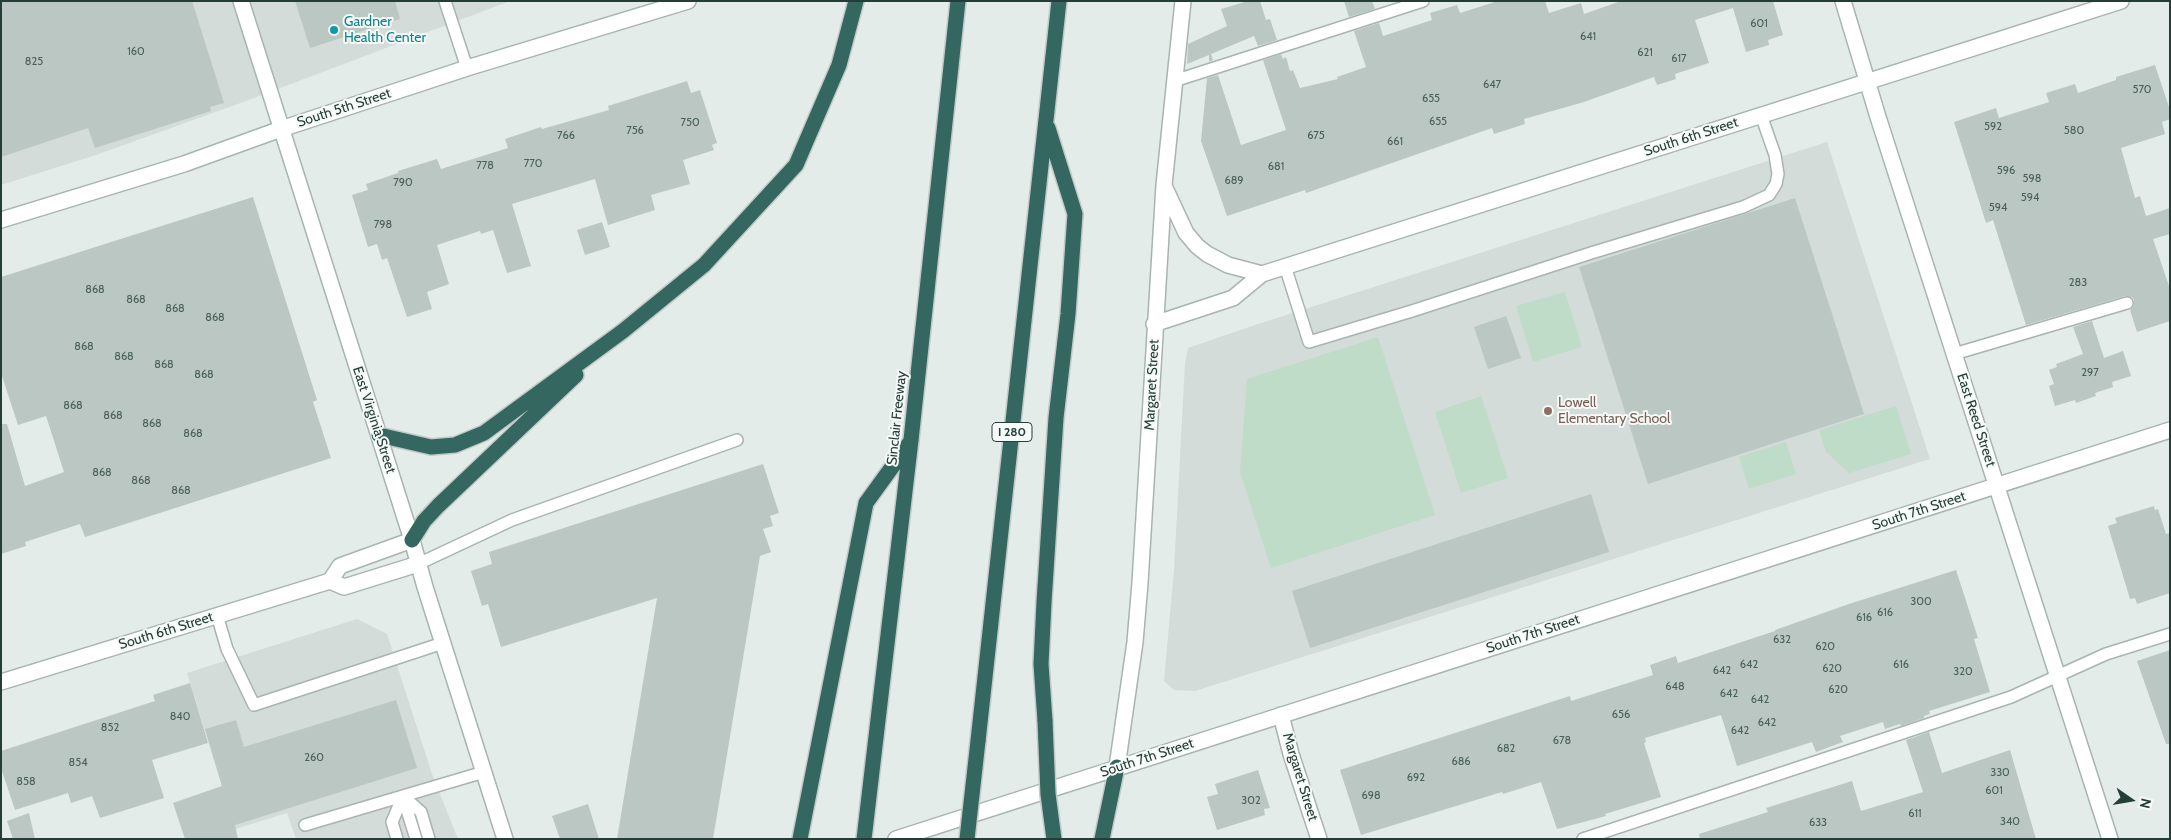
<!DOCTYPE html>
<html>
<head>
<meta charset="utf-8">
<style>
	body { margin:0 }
	#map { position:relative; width:2171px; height:840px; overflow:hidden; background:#e4ece9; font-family:Cabin,sans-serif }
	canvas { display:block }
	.frame { position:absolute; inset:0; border:2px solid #253d38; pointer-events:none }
	.north { position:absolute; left:2106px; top:775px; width:50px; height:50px; -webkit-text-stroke:4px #f5f9f7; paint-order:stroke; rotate:103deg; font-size:14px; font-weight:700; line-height:20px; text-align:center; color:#253d38 }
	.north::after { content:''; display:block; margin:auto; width:18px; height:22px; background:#253d38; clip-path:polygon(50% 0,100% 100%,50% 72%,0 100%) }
</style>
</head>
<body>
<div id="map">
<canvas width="2171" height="840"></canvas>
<div class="frame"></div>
<div class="north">N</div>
</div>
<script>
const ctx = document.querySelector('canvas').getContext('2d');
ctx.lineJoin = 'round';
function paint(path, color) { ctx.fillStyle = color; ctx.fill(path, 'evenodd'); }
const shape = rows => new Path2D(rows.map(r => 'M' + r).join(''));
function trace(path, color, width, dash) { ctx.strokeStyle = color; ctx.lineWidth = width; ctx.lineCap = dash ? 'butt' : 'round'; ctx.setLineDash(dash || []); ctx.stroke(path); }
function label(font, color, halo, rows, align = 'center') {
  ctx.font = font + ' Cabin,sans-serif'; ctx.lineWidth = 4; ctx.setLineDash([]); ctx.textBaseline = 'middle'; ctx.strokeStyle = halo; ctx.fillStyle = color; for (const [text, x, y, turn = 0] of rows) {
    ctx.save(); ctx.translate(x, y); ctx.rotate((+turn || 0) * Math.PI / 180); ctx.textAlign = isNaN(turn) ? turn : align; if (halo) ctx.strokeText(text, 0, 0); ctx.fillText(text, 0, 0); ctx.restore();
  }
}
paint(shape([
	[1,1,510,1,246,101,96,155,1,185],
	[1827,142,1930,459,1195,691,1174,690,1164,681,1174,570,1185,363,1188,348,1255,325],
	[357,619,387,634,432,774,458,839,296,839,287,813,235,829,187,673]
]), '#d3dcd8');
paint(shape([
	[1565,292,1582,347,1533,362,1516,306],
	[1378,337,1435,515,1271,568,1240,472,1247,379],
	[1481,396,1508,478,1461,493,1435,412],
	[1896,406,1911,454,1849,473,1826,452,1819,430],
	[1786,442,1796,474,1749,489,1739,457]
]), '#bfdcc9');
paint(shape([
	[1,1,192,1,224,103,210,107,211,111,95,148,88,128,1,157],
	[295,1,395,1,400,19,310,48],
	[1248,1,1260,1,1266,20,1270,19,1277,40,1258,46,1254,36,1211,54,1213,60,1209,62,1209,55,1187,64,1188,44,1227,26,1221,9],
	[1344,1,1372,1,1375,9,1349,17],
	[1498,1,1545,1,1549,13,1581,3,1584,14,1621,1,1773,1,1783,35,1768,40,1769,45,1746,52,1733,8,1695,20,1709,63,1675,74,1676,79,1657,85,1654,77,1584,102,1524,119,1525,124,1494,134,1492,128,1306,193,1305,190,1227,216,1201,141,1207,78,1218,75,1241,145,1286,130,1263,60,1281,54,1283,59,1286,57,1290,71,1293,70,1300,88,1338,79,1337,77,1366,67,1354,31,1379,23,1383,36,1432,20,1430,13,1457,5,1460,13],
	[2155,65,2170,110,2170,119,2162,122,2165,134,2121,148,2135,198,2140,196,2146,216,2170,208,2170,234,2153,239,2170,289,2170,321,2137,332,2130,310,2134,305,2134,300,2132,297,2125,296,2026,325,1993,220,1986,223,1954,122,1996,108,1999,118,2049,102,2046,93,2075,84,2078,93,2116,80,2116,77],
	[687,81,691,93,700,90,717,143,712,145,714,150,683,160,690,184,651,195,655,210,608,225,595,179,512,204,531,266,507,273,493,230,481,234,480,231,437,245,449,284,427,292,432,309,407,317,387,258,382,260,377,244,368,247,352,195,368,190,366,184,398,173,398,171,437,159,441,169,508,148,505,139,541,127,542,129,609,110,608,106],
	[253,197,317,400,313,402,331,458,85,537,80,524,25,542,26,546,1,554,1,424,7,424,25,486,64,472,46,416,18,425,1,373,1,277],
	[1795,198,1864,414,1648,484,1579,267],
	[602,222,610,247,585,255,577,230],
	[1506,316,1521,358,1488,369,1474,327],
	[2092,321,2104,358,2123,351,2131,376,2112,382,2113,387,2095,393,2096,396,2076,403,2075,400,2055,406,2049,386,2054,384,2049,370,2057,367,2056,364,2083,354,2073,327],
	[763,464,779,513,770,516,773,526,763,529,771,552,760,556,713,839,617,839,657,598,501,647,488,604,482,606,471,571,492,564,489,552],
	[1591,494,1609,552,1310,648,1292,591],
	[2154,506,2155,510,2158,509,2166,534,2170,533,2170,593,2137,604,2135,598,2130,599,2108,526,2117,523,2115,518],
	[1956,570,1978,638,1974,639,1990,692,1929,711,1930,714,1924,716,1924,718,1901,726,1900,724,1885,729,1883,722,1840,736,1843,742,1816,752,1812,742,1737,766,1721,715,1645,738,1646,742,1644,743,1661,797,1605,814,1606,816,1557,829,1541,782,1503,794,1502,792,1361,835,1340,770,1570,696,1571,701,1653,675,1650,665,1676,656,1678,663,1775,631,1775,630,1849,604],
	[2170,650,2170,744,2166,744,2137,661],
	[190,683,208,743,152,760,164,798,100,818,92,796,71,803,68,793,15,810,1,768,1,751,155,701,153,695],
	[396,700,417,768,235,825,238,839,185,839,173,803,222,786,205,729,236,720,244,747],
	[1929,732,1942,773,2010,750,2036,839,1700,839,1699,834,1768,812,1766,808,1852,781,1861,811,1923,792,1906,740],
	[1258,770,1270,808,1264,809,1265,815,1217,830,1207,797,1218,794,1215,784],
	[588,804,599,839,560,839,552,816],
	[29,813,35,839,13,839,7,821]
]), '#bac7c2');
const service = shape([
	[445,1,467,68],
	[1174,81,1423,1],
	[1285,266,1309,342,1412,311,1591,253,1743,207,1769,195,1776,184,1778,174,1775,155,1761,115],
	[1954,354,2127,303],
	[418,564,512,520,737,440],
	[217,615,227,649,254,705,443,643],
	[403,796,421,812,429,839],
	[403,797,416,839],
	[305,825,484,772],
	[397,839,392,822,403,796],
	[1583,839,2011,697,2106,654,2170,634]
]);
const minor = shape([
	[1165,188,1186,233,1197,246,1207,254,1228,265,1262,274],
	[1,220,184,164,281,129,467,68,688,1],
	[1154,324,1233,298,1262,274,2121,1],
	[330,581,344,587,418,564],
	[1,682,330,581,340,566,412,540],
	[1281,715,1291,754,1319,839],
	[1117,767,1135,642,1140,583,1164,185,1183,1]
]);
const tertiary = shape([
	[241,1,412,540,425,587,505,839],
	[1843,1,1878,117,2110,839],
	[896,839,2170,430]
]);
const motorway = shape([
	[379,435,431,447,455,445,484,433,623,331,704,265,796,165,839,65,856,1],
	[412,540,424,521,438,506,576,375],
	[1045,721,1041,664,1044,602,1056,418,1068,314,1075,214,1048,128],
	[978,741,1059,1],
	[800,839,866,503,911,441],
	[864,839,911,440,958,1],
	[1102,839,1117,767]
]);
trace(service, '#a7b4b0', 14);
trace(minor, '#a7b4b0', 18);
trace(tertiary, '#a7b4b0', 18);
trace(motorway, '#c2c9c7', 18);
trace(service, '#fff', 11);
trace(minor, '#fff', 15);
trace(tertiary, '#fff', 15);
trace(motorway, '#33675f', 15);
const motorwayBridge = shape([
	[1045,721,1048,794,1054,839],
	[967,839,978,741]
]);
trace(motorwayBridge, '#c2c9c7', 18, []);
trace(motorwayBridge, '#33675f', 15);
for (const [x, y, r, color] of [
	[334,30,5,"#0f9aa8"],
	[1548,411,5,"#8d6e63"]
]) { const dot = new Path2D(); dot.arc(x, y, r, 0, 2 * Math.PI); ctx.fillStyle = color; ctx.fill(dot); trace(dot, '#f5f9f7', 2); }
label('11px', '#4a605a', null, [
	["601",1759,24],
	["641",1588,37],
	["160",136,52],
	["621",1645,53],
	["617",1679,59],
	["825",34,62],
	["647",1492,85],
	["570",2142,90],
	["655",1431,99],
	["655",1438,122],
	["750",690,123],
	["592",1993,127],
	["756",635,131],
	["580",2074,131],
	["766",566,136],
	["675",1316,136],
	["661",1395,142],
	["770",533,164],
	["778",485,166],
	["681",1276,167],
	["596",2006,171],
	["598",2032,179],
	["689",1234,181],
	["790",403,183],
	["594",2030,198],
	["594",1998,208],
	["798",383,225],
	["283",2078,283],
	["868",95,290],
	["868",136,300],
	["868",175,309],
	["868",215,318],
	["868",84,347],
	["868",124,357],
	["868",164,365],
	["297",2090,373],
	["868",204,375],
	["868",73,406],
	["868",113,416],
	["868",152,424],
	["868",193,434],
	["868",102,473],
	["868",141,481],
	["868",181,491],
	["300",1921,602],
	["616",1885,613],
	["616",1864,618],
	["632",1782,640],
	["620",1825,647],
	["642",1749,665],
	["616",1901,665],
	["620",1832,669],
	["642",1722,671],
	["320",1963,672],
	["648",1675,687],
	["620",1838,690],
	["642",1729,694],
	["642",1760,700],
	["656",1621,715],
	["840",180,717],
	["642",1767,723],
	["852",110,728],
	["642",1740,731],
	["678",1562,741],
	["682",1506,749],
	["260",314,758],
	["686",1461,762],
	["854",78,763],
	["330",2000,773],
	["692",1416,778],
	["858",26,782],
	["601",1994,791],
	["698",1371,796],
	["302",1251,801],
	["611",1915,814],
	["340",2010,822],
	["633",1818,823]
]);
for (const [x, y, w] of [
	[1012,432,40]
]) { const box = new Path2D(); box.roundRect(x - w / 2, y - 9.5, w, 19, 4); ctx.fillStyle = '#f5f9f7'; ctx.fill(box); trace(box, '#253d38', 1); }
label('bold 12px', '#253d38', null, [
	["I 280",1012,432]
]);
label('14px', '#0d838f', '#f5f9f7', [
	["Gardner",344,22],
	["Health Center",344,38]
], 'left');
label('14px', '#253d38', '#f5f9f7', [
	["South 5th Street",344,108,-18],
	["South 6th Street",1691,137,-18],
	["Margaret Street",1152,385,-87],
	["Sinclair Freeway",897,418,-84],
	["East Virginia Street",374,420,72],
	["East Reed Street",1976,420,72],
	["South 7th Street",1919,511,-18],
	["South 6th Street",166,631,-17],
	["South 7th Street",1533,634,-18],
	["South 7th Street",1147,758,-18],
	["Margaret Street",1300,777,73]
]);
label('14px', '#785e54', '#f5f9f7', [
	["Lowell",1558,403],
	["Elementary School",1558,419]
], 'left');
</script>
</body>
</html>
